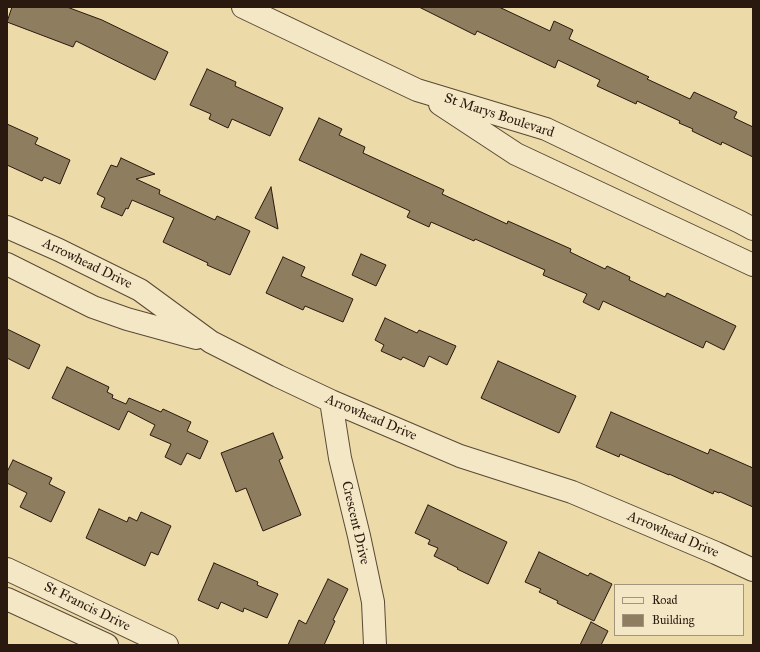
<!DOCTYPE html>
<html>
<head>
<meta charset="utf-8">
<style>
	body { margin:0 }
	#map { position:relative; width:760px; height:652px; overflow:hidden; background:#ecdaa8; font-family:"IM FELL Great Primer",serif }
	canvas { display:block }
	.frame { position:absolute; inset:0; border:8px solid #29190f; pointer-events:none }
	.legend { position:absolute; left:614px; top:584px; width:130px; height:52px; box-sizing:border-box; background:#f3e7c6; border:1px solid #a2957d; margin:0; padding:5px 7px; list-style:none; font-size:12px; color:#29190f }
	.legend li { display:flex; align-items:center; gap:8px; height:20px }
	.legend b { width:20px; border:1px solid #a2957d }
</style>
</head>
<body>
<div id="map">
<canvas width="760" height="652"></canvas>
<div class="frame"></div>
<ul class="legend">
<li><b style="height:5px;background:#f3e7c6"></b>Road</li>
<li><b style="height:11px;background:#8e7d5f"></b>Building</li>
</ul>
</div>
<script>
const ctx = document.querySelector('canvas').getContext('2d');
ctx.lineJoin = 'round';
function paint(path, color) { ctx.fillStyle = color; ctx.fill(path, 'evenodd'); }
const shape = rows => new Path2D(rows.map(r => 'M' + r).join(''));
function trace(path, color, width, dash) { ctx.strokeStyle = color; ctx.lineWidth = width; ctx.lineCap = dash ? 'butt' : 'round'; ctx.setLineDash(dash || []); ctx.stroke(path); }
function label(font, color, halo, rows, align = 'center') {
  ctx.font = font + ' "IM FELL Great Primer",serif'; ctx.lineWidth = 3; ctx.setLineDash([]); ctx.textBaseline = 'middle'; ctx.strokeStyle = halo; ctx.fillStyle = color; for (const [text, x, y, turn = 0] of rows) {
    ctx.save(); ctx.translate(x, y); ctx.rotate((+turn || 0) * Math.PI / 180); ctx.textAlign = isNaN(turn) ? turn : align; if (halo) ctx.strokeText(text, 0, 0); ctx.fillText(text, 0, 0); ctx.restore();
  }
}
const building = shape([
	[12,7,67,7,102,20,168,52,155,80,76,41,73,47,7,22,12,7],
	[419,7,499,7,550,31,554,21,573,30,569,39,649,77,647,79,690,99,694,92,737,112,734,118,753,127,753,157,722,142,721,145,692,131,693,129,679,123,680,121,637,101,636,104,597,86,600,80,558,60,555,68,477,31,475,35,419,7],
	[207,69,236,82,235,86,283,108,270,136,232,119,228,128,209,119,211,114,190,105,207,69],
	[319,118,342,129,339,135,365,147,363,153,444,190,442,194,507,224,508,221,571,249,570,252,605,269,607,266,630,277,629,280,665,297,667,293,736,326,724,350,706,341,703,348,603,301,599,310,583,302,587,294,543,275,545,270,475,239,474,241,431,222,429,227,407,217,410,211,299,160,319,118],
	[7,124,38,138,35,144,70,160,60,184,44,177,42,181,7,165,7,124],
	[121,158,155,174,136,179,160,190,159,194,215,220,217,216,250,231,230,275,207,265,208,263,163,242,174,218,132,200,128,209,126,208,122,216,101,207,105,198,97,194,111,165,117,167,121,158],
	[271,187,278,229,255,218,271,187],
	[361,254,386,265,376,286,352,275,361,254],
	[283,257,305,267,301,276,353,299,343,322,305,306,303,310,266,293,283,257],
	[385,318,417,333,419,330,456,346,447,365,429,356,424,367,403,357,401,360,381,351,384,345,375,340,385,318],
	[7,329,40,345,29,369,7,358,7,329],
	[498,361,576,396,559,433,481,398,498,361],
	[67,367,109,387,107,392,113,395,112,398,126,404,129,398,161,412,163,409,191,422,187,431,208,441,200,459,187,453,181,465,165,457,171,444,150,435,155,425,128,411,119,430,52,398,67,367],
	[611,412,708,454,710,449,753,468,753,507,720,492,719,493,714,491,713,494,669,474,669,475,620,454,619,457,596,447,611,412],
	[273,433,283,458,279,460,301,515,263,531,246,488,236,492,221,453,273,433],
	[13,460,52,478,49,484,65,492,51,522,20,507,27,493,7,483,7,472,13,460],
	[428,505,507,542,488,584,457,569,458,568,434,556,438,548,428,544,430,540,415,533,428,505],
	[99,509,127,522,129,517,137,521,141,512,171,526,158,555,151,552,145,566,86,538,99,509],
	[539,552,588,576,590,573,612,584,594,621,557,603,558,601,539,592,541,589,525,582,539,552],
	[214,563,258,582,257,585,278,594,267,618,244,608,243,612,221,602,218,609,198,600,214,563],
	[328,579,348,589,333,620,335,621,324,645,288,645,299,620,306,624,328,579],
	[591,622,608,631,601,645,580,645,591,622]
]);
paint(building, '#8e7d5f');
trace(building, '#29190f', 1);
const minor = shape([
	[243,7,417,90,546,129,740,222,753,229],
	[440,104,516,154,753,265],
	[7,227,59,250,140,290,211,342,278,376,331,401,460,456,572,492,716,553,753,570],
	[7,264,93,307,127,319,196,338],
	[331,401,340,458,359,536,373,602,375,645],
	[7,569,167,645],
	[7,599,107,645]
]);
trace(minor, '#5a4935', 24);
trace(minor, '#f3e7c6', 22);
label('14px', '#29190f', '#f3e7c6', [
	["St Marys Boulevard",499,116,18],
	["Arrowhead Drive",87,264,26],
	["Arrowhead Drive",371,418,23],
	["Crescent Drive",355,523,77],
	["Arrowhead Drive",673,535,23],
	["St Francis Drive",87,607,26]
]);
</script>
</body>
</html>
